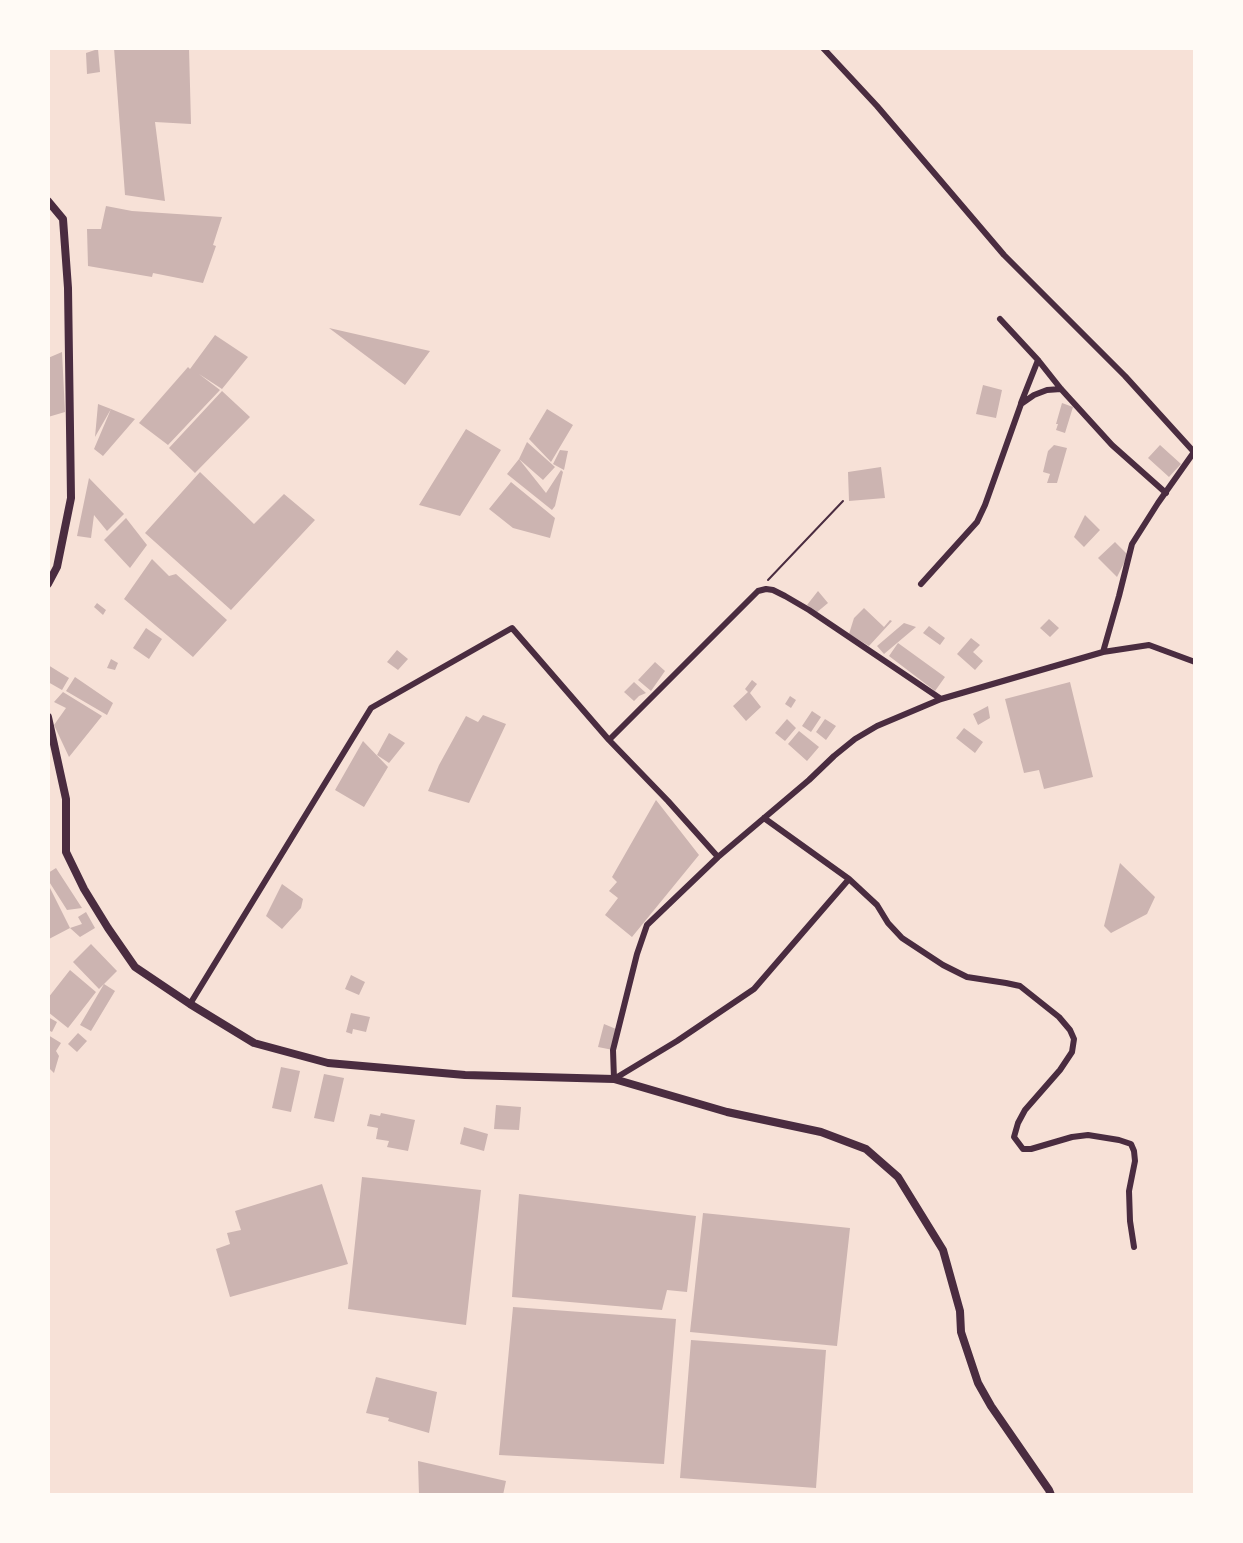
<!DOCTYPE html>
<html>
<head>
<meta charset="utf-8">
<style>
	body { margin:0 }
	#map { position:relative; width:1243px; height:1543px; overflow:hidden; background:#f7e1d7; font-family:Cabin,sans-serif }
	canvas { display:block }
	.frame { position:absolute; inset:0; border:50px solid #fffaf5; pointer-events:none }
</style>
</head>
<body>
<div id="map">
<canvas width="1243" height="1543"></canvas>
<div class="frame"></div>
</div>
<script>
const ctx = document.querySelector('canvas').getContext('2d');
ctx.lineJoin = 'round';
function paint(path, color) { ctx.fillStyle = color; ctx.fill(path, 'evenodd'); }
const shape = rows => new Path2D(rows.map(r => 'M' + r).join(''));
function trace(path, color, width, dash) { ctx.strokeStyle = color; ctx.lineWidth = width; ctx.lineCap = dash ? 'butt' : 'round'; ctx.setLineDash(dash || []); ctx.stroke(path); }
paint(shape([
	[114,48,189,48,191,124,155,122,165,201,125,195],
	[98,49,100,72,87,74,86,53],
	[106,206,132,211,222,217,213,245,216,246,203,283,153,273,152,277,88,266,87,229,101,229],
	[329,328,430,351,405,385],
	[215,335,248,357,222,389,199,374,220,390,168,445,139,423,188,367,190,369],
	[62,352,65,412,48,417,48,358],
	[983,385,1002,390,996,418,976,414],
	[222,391,250,417,195,473,169,448],
	[1062,403,1073,407,1065,433,1056,430,1058,424,1056,424],
	[98,404,111,409,95,437],
	[111,409,135,419,103,456,94,449],
	[547,409,573,425,551,462,529,439],
	[466,429,501,450,460,516,419,505],
	[527,442,555,467,543,480,519,459,546,493,561,470,563,472,555,506,552,510,507,474,519,459],
	[1054,445,1067,448,1057,483,1047,483,1050,474,1043,472,1048,451],
	[1160,445,1181,464,1169,477,1148,458],
	[560,450,568,451,564,470,553,464],
	[881,467,885,498,849,501,848,472],
	[200,472,254,524,284,494,315,520,231,610,145,533],
	[89,478,124,514,107,531,94,515,91,538,77,536],
	[511,482,555,518,550,538,513,528,489,509],
	[1085,515,1100,530,1084,547,1074,537],
	[126,518,147,545,130,568,104,540],
	[1115,542,1128,555,1117,577,1098,558],
	[152,559,169,576,176,574,227,620,193,657,124,599],
	[818,591,828,603,816,613,807,605],
	[97,603,106,610,103,615,94,607],
	[864,608,884,627,890,620,892,621,869,646,849,634,854,618],
	[1049,619,1059,628,1050,637,1040,628],
	[904,623,916,627,884,654,877,646],
	[929,626,945,638,940,645,923,633],
	[146,628,162,639,149,659,133,648],
	[971,638,980,645,973,652,983,661,975,670,957,654],
	[898,643,945,677,935,691,889,656],
	[397,650,408,659,398,670,387,662],
	[111,659,118,663,115,670,107,668],
	[655,662,665,671,651,691,638,680],
	[48,665,69,678,62,690,48,682],
	[75,677,113,703,107,715,66,691],
	[752,680,757,684,750,693,761,707,746,721,733,706,748,692,745,689],
	[634,682,646,693,639,696,634,701,624,692],
	[1070,682,1093,777,1044,789,1039,770,1024,773,1005,699],
	[63,692,102,716,69,757,54,725,66,708,54,702],
	[790,696,796,700,791,708,785,704],
	[988,706,990,718,978,725,973,714],
	[812,711,821,717,811,732,802,726],
	[483,715,506,724,469,803,428,791,439,765,466,716,478,722],
	[787,719,796,728,785,741,775,733],
	[825,719,836,726,826,740,816,732],
	[964,728,983,742,975,753,956,738],
	[799,731,819,747,807,761,788,744],
	[389,733,405,743,389,763,377,755],
	[363,741,388,767,364,807,335,790],
	[656,800,699,855,632,937,605,915,618,898,609,891,617,882,612,877],
	[1120,863,1155,897,1147,914,1111,933,1104,926],
	[56,868,82,908,67,910,48,880,48,873],
	[48,884,70,928,82,924,78,917,86,912,95,928,80,937,70,928,49,939,48,936],
	[282,884,303,899,301,908,282,929,266,916],
	[91,944,117,971,99,989,73,962],
	[70,970,96,992,68,1028,48,1012,48,998],
	[351,975,365,982,359,995,345,989],
	[104,984,115,991,91,1031,80,1025],
	[351,1013,370,1017,366,1032,353,1029,352,1034,346,1032],
	[48,1017,57,1022,52,1032,48,1030],
	[604,1024,616,1029,613,1050,598,1047],
	[78,1033,87,1041,77,1052,68,1044],
	[48,1035,61,1043,56,1051,59,1056,54,1073,48,1067],
	[281,1067,300,1071,291,1112,272,1108],
	[324,1074,344,1078,334,1122,314,1118],
	[496,1105,521,1107,519,1130,494,1129],
	[381,1113,415,1120,408,1151,387,1147,389,1141,376,1139,378,1128,367,1126,370,1114,380,1116],
	[464,1127,488,1134,484,1151,460,1144],
	[362,1177,481,1190,466,1325,348,1309],
	[322,1184,348,1264,230,1297,216,1249,230,1244,227,1233,241,1230,235,1211],
	[519,1194,696,1216,687,1292,667,1290,662,1310,512,1297],
	[703,1213,850,1228,837,1346,690,1332],
	[513,1307,676,1319,664,1464,499,1455],
	[691,1340,826,1350,816,1488,680,1478],
	[376,1377,437,1392,429,1433,388,1421,389,1418,366,1413],
	[418,1461,506,1481,503,1495,419,1495]
]), '#ccb4b1');
trace(shape([
	[768,580,843,501]
]), '#4a2c40', 2);
trace(shape([
	[823,48,877,106,1004,255,1125,376,1194,452,1158,503,1132,544,1119,596,1103,652],
	[1000,319,1038,360,1061,389,1112,445,1166,493],
	[1021,403,1038,360],
	[921,584,977,522,985,505,1021,404,1034,395,1047,390,1061,389],
	[609,740,758,591,766,589,773,590,785,596,809,610,941,699],
	[764,818,849,879,754,989,677,1041,614,1079,613,1050,637,954,647,925,718,857,809,780,834,756,855,739,877,726,941,699,1103,652,1149,645,1195,662],
	[849,879,877,905,888,923,902,938,943,965,967,977,1006,983,1020,986,1059,1017,1070,1030,1074,1039,1072,1052,1060,1070,1025,1110,1018,1123,1014,1137,1023,1149,1031,1149,1072,1137,1088,1135,1119,1140,1131,1144,1134,1151,1135,1161,1129,1191,1130,1221,1134,1247],
	[190,1004,371,708,512,628,609,740,668,801,718,857]
]), '#4a2c40', 6);
trace(shape([
	[48,201,63,219,68,288,71,498,57,567,48,584],
	[48,717,66,799,66,852,84,889,108,928,135,967,190,1004,254,1043,328,1063,465,1075,614,1079,727,1112,821,1132,866,1149,898,1177,943,1250,960,1311,961,1332,978,1383,991,1406,1049,1490,1051,1495]
]), '#4a2c40', 8);
</script>
</body>
</html>
